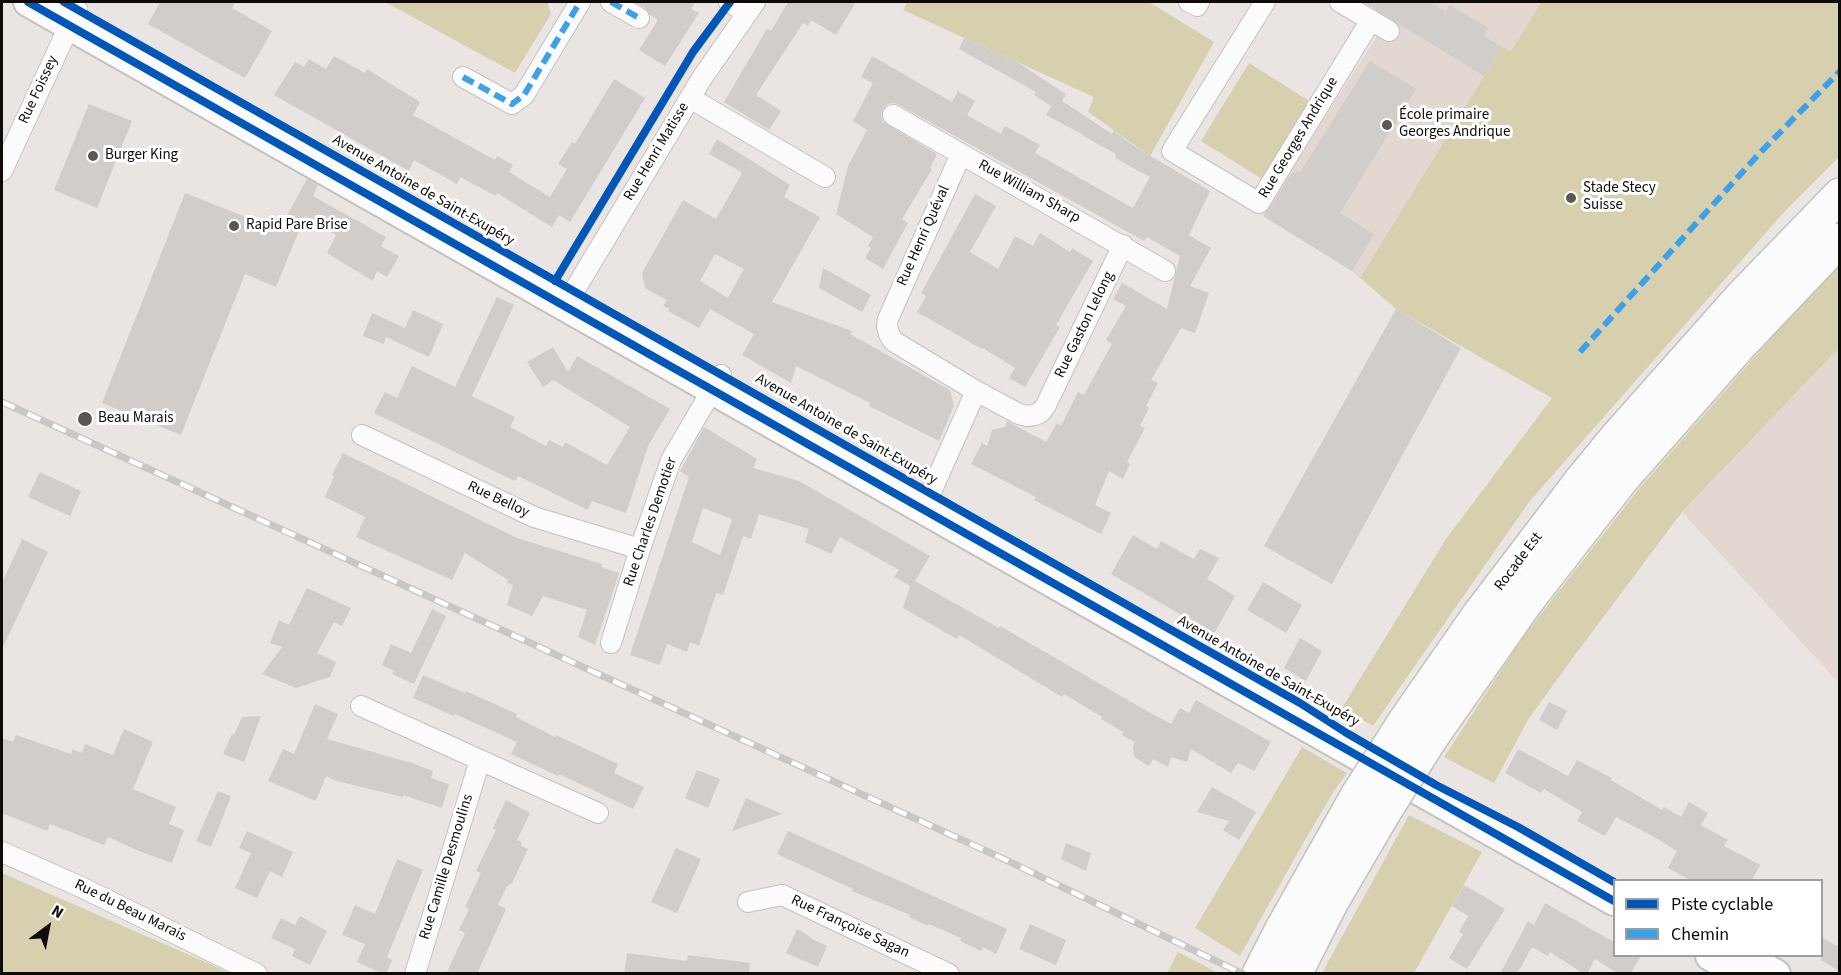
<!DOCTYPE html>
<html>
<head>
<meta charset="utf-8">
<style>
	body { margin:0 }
	#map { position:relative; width:1841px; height:975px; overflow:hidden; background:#eae5e2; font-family:"Source Sans 3",sans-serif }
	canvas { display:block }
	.frame { position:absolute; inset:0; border:3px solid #0e0b09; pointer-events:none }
	.legend { position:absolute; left:1613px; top:879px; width:210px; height:78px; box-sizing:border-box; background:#fff; border:2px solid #9f9d9d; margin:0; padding:8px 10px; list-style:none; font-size:18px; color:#0e0b09 }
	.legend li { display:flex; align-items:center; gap:12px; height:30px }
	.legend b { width:30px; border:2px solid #9f9d9d }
	.north { position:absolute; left:18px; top:897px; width:60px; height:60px; -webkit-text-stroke:4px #fff; paint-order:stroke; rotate:32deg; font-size:16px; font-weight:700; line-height:24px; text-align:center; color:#0e0b09 }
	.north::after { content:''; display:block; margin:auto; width:21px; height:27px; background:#0e0b09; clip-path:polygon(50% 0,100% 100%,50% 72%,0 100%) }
</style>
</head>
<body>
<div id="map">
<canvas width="1841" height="975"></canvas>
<div class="frame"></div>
<ul class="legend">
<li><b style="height:8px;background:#0057b8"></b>Piste cyclable</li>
<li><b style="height:8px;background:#3da1e9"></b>Chemin</li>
</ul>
<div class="north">N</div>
</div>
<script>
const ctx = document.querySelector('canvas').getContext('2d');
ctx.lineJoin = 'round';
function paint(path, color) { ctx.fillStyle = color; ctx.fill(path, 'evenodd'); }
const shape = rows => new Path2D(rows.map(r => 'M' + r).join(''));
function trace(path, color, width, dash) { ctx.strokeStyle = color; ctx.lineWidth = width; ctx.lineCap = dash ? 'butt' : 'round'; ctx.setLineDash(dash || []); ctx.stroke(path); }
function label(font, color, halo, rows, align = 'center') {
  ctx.font = font + ' "Source Sans 3",sans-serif'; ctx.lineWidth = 6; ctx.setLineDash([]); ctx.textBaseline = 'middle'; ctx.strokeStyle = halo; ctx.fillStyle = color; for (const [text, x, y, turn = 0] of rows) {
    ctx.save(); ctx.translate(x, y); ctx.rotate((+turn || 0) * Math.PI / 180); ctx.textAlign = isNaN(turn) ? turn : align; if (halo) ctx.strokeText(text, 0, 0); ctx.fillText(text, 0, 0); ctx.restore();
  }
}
paint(shape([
	[1363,2,1541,2,1511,51,1502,47,1360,278,1352,271,1263,216,1288,174,1389,18],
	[1839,348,1839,683,1682,512]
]), '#e3d7d1');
paint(shape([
	[385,2,547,2,551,14,515,73],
	[907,2,1149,2,1214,42,1150,156,1088,112,1094,97,903,10],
	[1541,2,1839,2,1839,157,1785,211,1529,502,1373,726,1342,708,1446,539,1552,398,1396,309,1360,278,1502,47,1511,51],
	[1249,63,1311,102,1262,179,1201,141],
	[1839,267,1839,348,1682,512,1575,655,1529,718,1494,783,1444,757,1523,637,1638,490,1788,319],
	[1302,747,1347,773,1334,791,1302,845,1240,956,1195,928],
	[1409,815,1482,852,1414,973,1322,973],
	[2,873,210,964,229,973,2,973],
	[1178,952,1218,973,1167,973]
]), '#d7d0ae');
paint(shape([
	[160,2,235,2,232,8,272,31,245,78,148,24],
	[634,2,695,2,691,9,699,13,665,66,639,50,658,20,650,15,645,8],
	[788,2,856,2,836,35,811,20,808,26,803,23,756,95,781,111,769,130,724,102,767,29,771,31],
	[1363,2,1430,2,1446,12,1450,5,1488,28,1484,36,1502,47,1484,76],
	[964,38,1017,62,1066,94,1062,101,1112,134,1114,131,1134,146,1210,191,1189,235,1211,248,1190,286,1209,293,1195,333,1181,328,1151,380,1158,383,1146,406,1149,408,1140,426,1145,428,1127,462,1130,464,1123,479,1109,471,1095,505,1111,513,1101,534,1034,500,1036,497,971,464,982,443,987,446,992,430,1005,427,1007,421,1046,442,1057,423,1061,426,1078,392,1084,395,1112,344,1106,340,1126,306,1113,299,1122,283,1167,309,1180,256,1147,237,1144,241,899,105,894,103,888,104,882,110,881,116,883,122,937,154,930,168,932,169,902,219,908,223,883,269,865,258,871,248,868,246,873,237,836,214,848,166,867,130,853,121,873,83,861,77,872,56,952,102,958,91,975,101,967,115,1001,134,1005,126,1040,145,1035,153,1133,208,1150,177,1115,158,1116,154,1082,135,1082,134,1046,115,1051,106,1034,95,1036,92,959,49],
	[334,56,365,73,367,69,420,102,413,115,495,160,497,156,513,165,509,172,550,197,567,169,558,164,572,142,575,144,614,79,645,98,570,222,559,215,552,227,497,193,496,196,460,177,457,184,414,160,409,171,274,95,295,62,304,67,309,59,326,69],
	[1370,61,1416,89,1340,213,1374,234,1352,271,1263,216,1269,209,1292,173,1301,171],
	[89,104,132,121,97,208,54,190],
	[717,139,790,185,784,197,820,217,772,302,852,331,850,334,950,390,954,406,939,441,869,406,870,403,796,366,791,383,742,355,754,334,710,309,699,328,668,311,669,309,663,306,667,300,645,288,642,273,683,200,716,219,741,175,741,172,709,154],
	[715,254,744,269,728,298,700,281],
	[307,179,318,185,313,196,386,237,381,246,399,256,387,277,377,271,373,281,327,253,336,235,305,216,276,287,245,274,181,435,102,403,185,193,279,230],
	[975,194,996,206,970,252,998,269,1015,236,1033,246,1040,233,1070,252,1072,248,1093,261,1056,325,1060,327,1025,387,1009,378,1015,368,983,348,982,349,917,312,926,296,921,293],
	[823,268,871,295,862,312,819,288],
	[497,297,514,305,472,396,515,417,510,427,546,446,549,440,563,447,565,442,607,465,630,427,553,380,543,387,527,362,553,347,568,372,577,356,670,409,648,446,626,513,592,501,588,510,518,476,515,481,374,413,385,392,397,398,412,366,455,387],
	[1396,309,1461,348,1332,584,1264,546],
	[413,310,443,324,429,357,386,337,384,344,363,336,372,313,405,328],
	[704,427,757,459,753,468,799,481,930,556,915,581,999,628,1000,626,1140,707,1171,724,1180,708,1189,713,1196,700,1271,742,1254,771,1238,763,1231,773,1191,749,1187,762,1171,757,1168,767,1153,759,1149,766,1134,757,1133,746,1135,742,1122,735,1123,732,1101,719,1102,717,1064,694,1062,697,959,635,957,639,903,608,910,586,894,577,899,570,840,537,831,554,805,542,809,529,759,514,751,539,743,536,723,595,716,593,699,646,690,642,687,652,667,644,660,665,630,655,689,477,680,471],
	[703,508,732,519,720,555,692,542],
	[343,453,517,538,602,564,601,567,619,573,595,645,578,637,587,610,543,596,532,616,507,605,513,585,507,583,508,580,465,553,452,580,356,537,365,517,325,497,334,476,332,475],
	[40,472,81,491,70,516,28,497],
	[1133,535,1157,549,1161,541,1194,559,1200,549,1219,558,1207,579,1235,596,1214,634,1111,574],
	[22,539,48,552,2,649,2,583],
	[1263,582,1302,605,1286,633,1247,610],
	[307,588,351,608,342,626,334,622,317,653,336,662,330,677,296,688,262,674,282,647,270,643,279,620,289,625],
	[432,609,446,616,414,684,392,674,394,671,382,665,391,644,411,653],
	[1300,638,1322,651,1306,681,1284,668],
	[423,675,465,693,466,691,517,714,516,717,555,737,556,735,618,764,614,773,644,787,633,809,559,774,558,776,511,754,517,742,455,714,454,716,413,698],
	[1549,702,1567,711,1557,730,1539,720],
	[315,704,338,714,327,739,412,763,433,771,431,778,449,784,442,808,403,795,403,797,336,781,326,776,316,801,268,781,283,749,294,754],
	[261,716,244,762,223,754,232,734,234,735,242,717],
	[124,729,153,742,133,789,176,807,169,824,184,830,172,863,139,851,108,837,104,845,50,824,47,831,2,813,2,738,13,742,16,735,71,754,73,749,82,753,85,744,113,755],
	[1518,749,1568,776,1577,760,1612,778,1611,780,1662,810,1664,807,1681,817,1689,802,1708,813,1701,825,1728,840,1724,846,1760,865,1752,880,1690,880,1668,868,1677,851,1649,834,1616,817,1605,836,1577,821,1582,812,1544,789,1541,793,1505,773],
	[697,770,720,779,708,808,685,798],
	[1212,787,1256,812,1239,840,1223,830,1229,821,1197,812],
	[218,791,231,796,211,847,196,841],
	[746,798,782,814,732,831],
	[506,800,530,813,517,840,522,842,521,846,528,849,512,883,507,886,498,905,506,909,477,974,446,974,465,933,459,930,469,909,465,907,481,873,476,871,496,830,493,828],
	[247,831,293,852,282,877,270,871,257,898,235,888,251,853,239,848],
	[788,831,1007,929,996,954,983,947,981,951,960,941,961,938,929,924,928,926,909,917,910,915,852,891,853,889,777,854],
	[1066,843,1091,853,1086,871,1061,859],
	[676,848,701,859,677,913,651,902],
	[397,859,423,870,387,957,392,960,386,974,383,974,357,962,365,944,342,935,355,905,375,914],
	[1464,885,1505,909,1467,969,1449,958,1463,934,1459,932,1468,916,1452,906],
	[1545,903,1614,942,1614,956,1641,956,1630,974,1619,974,1595,959,1587,974,1584,974,1550,952,1548,956,1532,947,1517,974,1500,974,1528,921,1534,925],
	[300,916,327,931,310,965,292,956,295,949,271,938,281,918,295,925],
	[1030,924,1066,940,1056,965,1019,949],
	[797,929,808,935,810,938,827,946,818,967,786,953],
	[1821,937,1839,947,1839,971,1821,960],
	[627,953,687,961,688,955,750,963,749,974,624,974]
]), '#d1cdcb');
const minor = shape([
	[611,2,639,18],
	[729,2,747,13],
	[1189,2,1197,6,1199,2],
	[1265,2,1172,151,1259,203,1371,20],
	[1340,2,1389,31],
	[463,77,512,104,524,95,580,2],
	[690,98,825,177],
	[893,115,1165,271],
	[961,154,888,319,887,326,889,334,893,341,976,391,1019,414,1027,416,1035,415,1041,412,1046,405,1123,245],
	[2,171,77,9],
	[565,306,702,78,755,2],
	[362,435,534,517,640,549],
	[923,510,976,391],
	[611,643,640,549,671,460,721,375],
	[361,706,480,760,415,974],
	[480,760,598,813],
	[2,852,81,887,257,974],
	[748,902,782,895,949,974]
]);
const secondary = shape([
	[28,2,1614,901],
	[1710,956,1741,974],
	[1745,956,1776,974]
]);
const motorway = shape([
	[1405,721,1478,616,1580,482,1616,438,1743,295,1840,195],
	[1431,738,1527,601,1622,479,1740,345,1840,240],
	[1259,974,1282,929,1357,796],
	[1295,974,1331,903,1383,814]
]);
trace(minor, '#c5c1be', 22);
trace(secondary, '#c5c1be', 32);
trace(motorway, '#c5c1be', 36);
trace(minor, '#fcfbfb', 20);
trace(secondary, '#fcfbfb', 28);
trace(motorway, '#fcfbfb', 33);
const rail = shape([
	[2,402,1006,860,1243,974]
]);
trace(rail, '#c9c7c6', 7);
trace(rail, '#fff', 4.5, [14]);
const motorwayBridge = shape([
	[1357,796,1405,721],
	[1383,814,1431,738]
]);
trace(motorwayBridge, '#c5c1be', 36, []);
trace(motorwayBridge, '#fcfbfb', 33);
trace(shape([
	[611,2,639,18],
	[463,77,512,104,524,95,580,2],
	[1580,352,1757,156,1840,71]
]), '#3da1e9', 6, [12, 6]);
trace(shape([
	[28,2,1614,901],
	[64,2,1300,703,1345,732,1436,785,1518,827,1614,882],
	[555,281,693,52,730,2]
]), '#0057b8', 8);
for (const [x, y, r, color] of [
	[1387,125,6,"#5b5755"],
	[93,156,6,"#5b5755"],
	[1571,198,6,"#5b5755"],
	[234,226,6,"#5b5755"],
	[85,419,8,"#5b5755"]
]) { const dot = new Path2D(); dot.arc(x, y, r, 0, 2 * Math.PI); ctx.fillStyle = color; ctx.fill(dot); trace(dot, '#fff', 2); }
label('15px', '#0e0b09', '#fff', [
	["Rue Foissey",39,90,-65],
	["Rue Georges Andrique",1299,138,-59],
	["Rue Henri Matisse",657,152,-59],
	["Avenue Antoine de Saint-Exupéry",423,191,30],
	["Rue William Sharp",1029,192,29],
	["Rue Henri Quéval",924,236,-66],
	["Rue Gaston Lelong",1085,325,-64],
	["Avenue Antoine de Saint-Exupéry",846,430,30],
	["Rue Belloy",498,500,25],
	["Rue Charles Demotier",651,522,-71],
	["Rocade Est",1519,562,-53],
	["Avenue Antoine de Saint-Exupéry",1268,672,30],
	["Rue Camille Desmoulins",447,867,-73],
	["Rue du Beau Marais",130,911,26],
	["Rue Françoise Sagan",850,927,25]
]);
label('15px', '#0e0b09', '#fff', [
	["École primaire",1399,116],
	["Georges Andrique",1399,133],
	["Burger King",105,156],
	["Stade Stecy",1583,189],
	["Suisse",1583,206],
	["Rapid Pare Brise",246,226],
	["Beau Marais",98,419]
], 'left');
</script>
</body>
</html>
